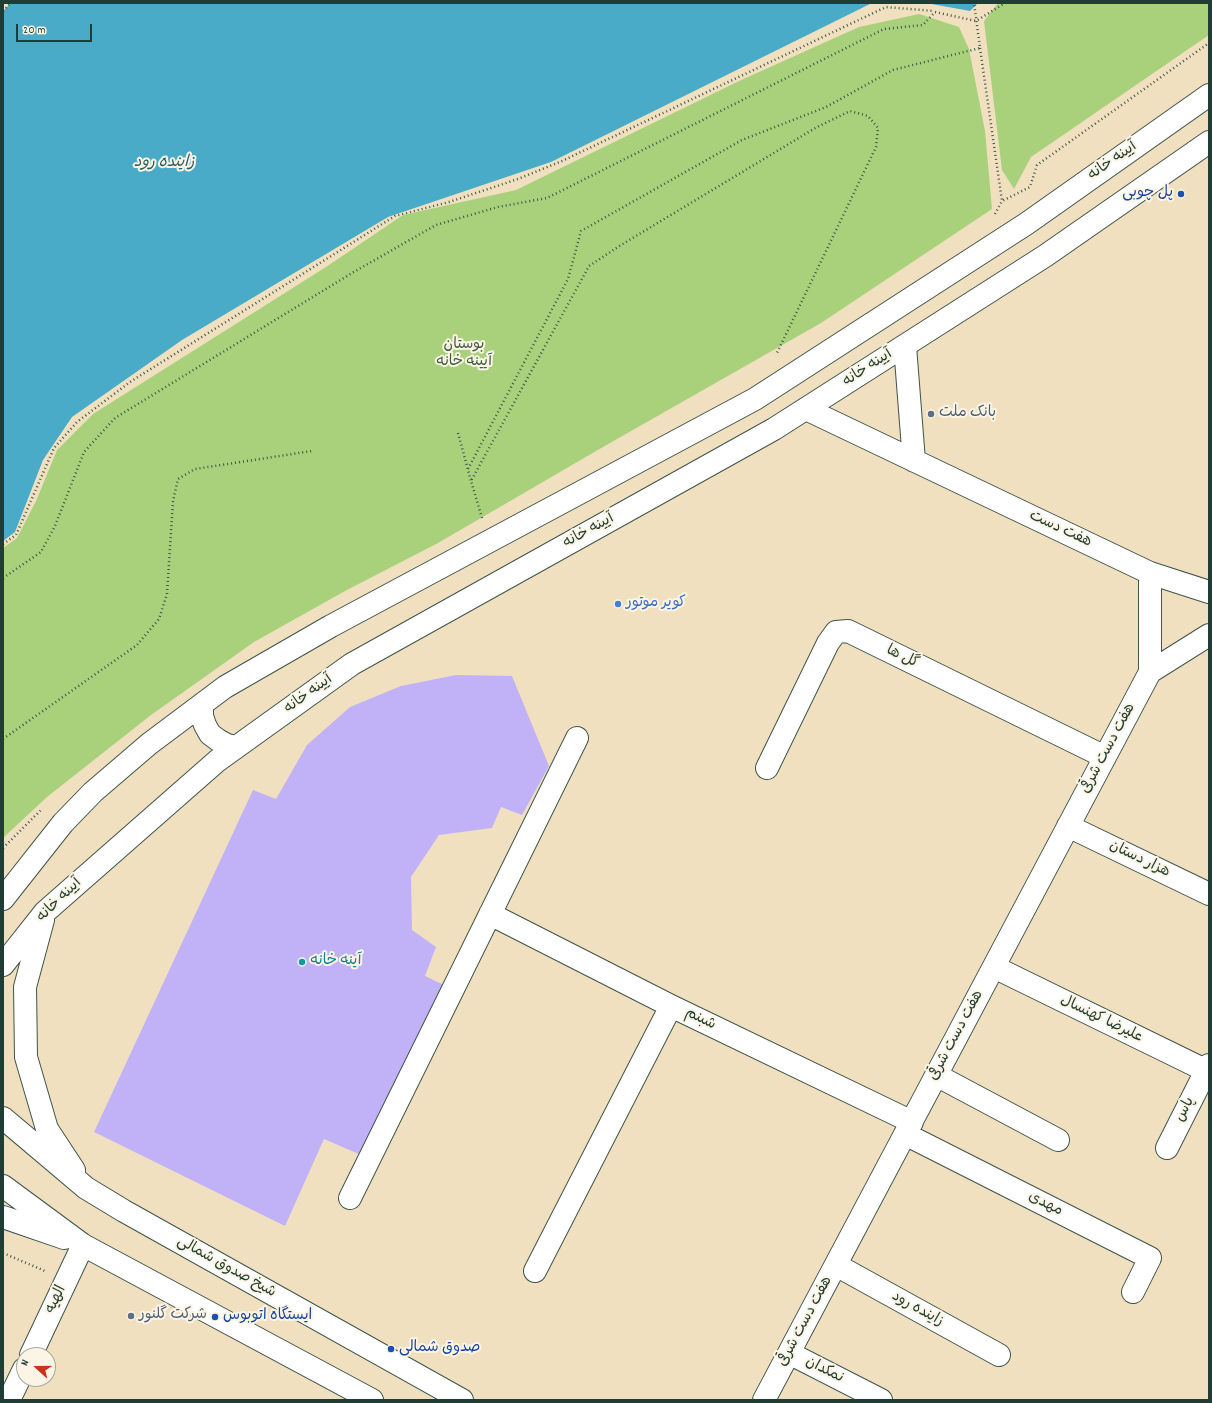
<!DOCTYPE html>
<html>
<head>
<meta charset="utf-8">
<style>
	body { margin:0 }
	#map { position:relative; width:1212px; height:1403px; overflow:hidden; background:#f0e0c0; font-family:Dekko,sans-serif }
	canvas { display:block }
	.frame { position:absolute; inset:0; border:4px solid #1f3d34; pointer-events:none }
	.north { position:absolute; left:16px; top:1347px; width:40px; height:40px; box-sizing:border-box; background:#fcf5e5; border:1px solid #a4ab9e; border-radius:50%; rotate:291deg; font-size:11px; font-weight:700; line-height:16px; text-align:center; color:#1f3d34 }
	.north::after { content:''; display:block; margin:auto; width:14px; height:18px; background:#c8321e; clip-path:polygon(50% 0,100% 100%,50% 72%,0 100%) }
	.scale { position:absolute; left:16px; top:24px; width:76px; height:18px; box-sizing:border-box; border:2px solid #1f3d34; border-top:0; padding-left:5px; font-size:12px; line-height:14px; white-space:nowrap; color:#1f3d34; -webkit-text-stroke:3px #fcf5e5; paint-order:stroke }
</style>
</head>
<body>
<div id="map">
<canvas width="1212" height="1403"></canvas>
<div class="frame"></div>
<div class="north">N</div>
<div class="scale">20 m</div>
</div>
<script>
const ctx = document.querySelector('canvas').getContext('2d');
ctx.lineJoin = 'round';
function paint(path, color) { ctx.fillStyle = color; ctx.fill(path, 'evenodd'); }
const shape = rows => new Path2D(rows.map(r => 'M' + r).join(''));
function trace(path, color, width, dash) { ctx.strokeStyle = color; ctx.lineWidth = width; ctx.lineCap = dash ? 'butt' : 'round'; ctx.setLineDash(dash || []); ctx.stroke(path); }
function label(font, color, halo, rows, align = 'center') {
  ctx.font = font + ' Dekko,"Playpen Sans Arabic",sans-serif'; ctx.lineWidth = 4; ctx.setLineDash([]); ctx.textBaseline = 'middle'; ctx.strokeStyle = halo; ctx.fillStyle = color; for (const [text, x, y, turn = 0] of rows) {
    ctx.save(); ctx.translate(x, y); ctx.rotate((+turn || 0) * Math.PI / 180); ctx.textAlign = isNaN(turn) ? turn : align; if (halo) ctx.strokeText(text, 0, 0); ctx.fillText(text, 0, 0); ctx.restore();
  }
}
paint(shape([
	[998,3,1209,3,1209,35,1031,157,1014,189,1002,170,984,21],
	[919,14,959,27,969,49,985,131,992,209,821,323,603,447,438,543,345,591,254,642,151,715,47,797,3,838,3,548,17,538,36,501,57,450,93,414,326,267,403,215,516,190,739,81,859,27]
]), '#a9d17b');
paint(shape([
	[11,3,872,3,551,162,388,217,182,340,72,417,43,460,15,532,3,541,3,11],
	[926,3,978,3,970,11]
]), '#49abc8');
paint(shape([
	[456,675,512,676,549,766,522,815,501,807,492,828,439,835,411,877,412,930,436,947,425,976,444,985,361,1155,324,1139,285,1226,94,1132,253,790,276,799,307,745,350,707,401,686]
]), '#c1b2f8');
const minor = shape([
	[905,346,914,461],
	[806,409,1150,573,1209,592],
	[1150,672,1209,635],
	[767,768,828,643,836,632,848,631,1105,757],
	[1068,826,1209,894],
	[490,914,671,1006,912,1122],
	[994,967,1209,1072],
	[936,1075,1058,1140],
	[905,1134,1150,1258,1133,1292],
	[1167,1148,1209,1065],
	[350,1198,577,738],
	[836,1265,999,1355],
	[535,1271,671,1006],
	[789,1353,881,1400],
	[31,1355,83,1245],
	[9,1400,24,1369],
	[764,1400,1150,672,1150,573]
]);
const major = shape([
	[202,706,202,716,205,725,210,734,218,740,227,745,236,747],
	[3,899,63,823,93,792,149,744,225,687,331,626,755,399,1026,224,1209,95],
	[43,920,25,987,26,1057,47,1129,74,1170],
	[3,965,45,912,217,761,352,664,774,429,1045,256,1209,142],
	[3,1118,86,1188,124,1211,462,1400],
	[3,1186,83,1245,372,1400],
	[3,1217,64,1238]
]);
trace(minor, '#3e5549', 24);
trace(major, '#3e5549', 24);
trace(shape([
	[3,11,11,3],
	[980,48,1002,201,1030,187,1037,165,1209,43],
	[995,214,1002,201],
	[458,433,471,481],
	[468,469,568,279,581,231,742,140,826,107,893,70,980,48,974,3],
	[482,518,471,481,589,266,621,245,817,127,850,111,868,116,878,128,876,147,776,355],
	[3,544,16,535,54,448,77,422,130,382,395,216,449,202,518,179,562,161,886,7,934,11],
	[3,578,41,552,55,526,84,452,115,418,352,273,436,225,498,207,547,198,884,29,923,25,935,12,976,21,1005,3],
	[3,739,137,645,159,619,167,594,173,501,178,479,195,469,312,451],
	[3,848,41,810],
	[3,1253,45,1271]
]), '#3e5549', 2.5, [1, 3]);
trace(minor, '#fff', 22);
trace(major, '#fff', 22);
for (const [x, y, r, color] of [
	[1181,194,4,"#1a4fb4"],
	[931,414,4,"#5c6f8a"],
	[618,604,4,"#3f7fe0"],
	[302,962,4,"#0f9aa8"],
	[131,1316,4,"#5c6f8a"],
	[215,1317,4,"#1a4fb4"],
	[391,1349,4,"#1a4fb4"]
]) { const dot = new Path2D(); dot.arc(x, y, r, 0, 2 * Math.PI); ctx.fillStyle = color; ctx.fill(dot); trace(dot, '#fcf5e5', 1.5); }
label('15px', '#1f3d34', '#fcf5e5', [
	["آیینه خانه",1113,162,-35],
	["آیینه خانه",868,369,-33],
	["هفت دست",1060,530,25],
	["آیینه خانه",589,532,-29],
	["گل ها",902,658,26],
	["آیینه خانه",309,695,-36],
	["هفت دست شرقی",1109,749,-62],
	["هزار دستان",1139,860,26],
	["آیینه خانه",60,901,-44],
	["شبنم",700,1020,26],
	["علیرضا کهنسال",1101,1020,26],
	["هفت دست شرقی",957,1036,-62],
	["پاس",1186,1110,-63],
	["مهدی",1045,1205,27],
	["شیخ صدوق شمالی",226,1268,29],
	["الهیه",57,1300,-64],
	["زاینده رود",917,1310,29],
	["هفت دست شرقی",806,1322,-62],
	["نمکدان",824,1371,27]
]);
label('15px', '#164399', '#fcf5e5', [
	["پل چوبی",1173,194,"right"],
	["ایستگاه اتوبوس",223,1317],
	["صدوق شمالی",399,1349]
], 'left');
label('15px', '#3b5b42', '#fcf5e5', [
	["بوستان",464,346],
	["آیینه خانه",464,363]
]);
label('15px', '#4e5e75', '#fcf5e5', [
	["بانک ملت",939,414],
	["شرکت گلنور",139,1316]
], 'left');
label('15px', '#366cbe', '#fcf5e5', [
	["کویر موتور",626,604]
], 'left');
label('15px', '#0d838f', '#fcf5e5', [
	["آینه خانه",310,962]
], 'left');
label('italic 16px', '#2c5e60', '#fcf5e5', [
	["زاینده رود",164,164]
]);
</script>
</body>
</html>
